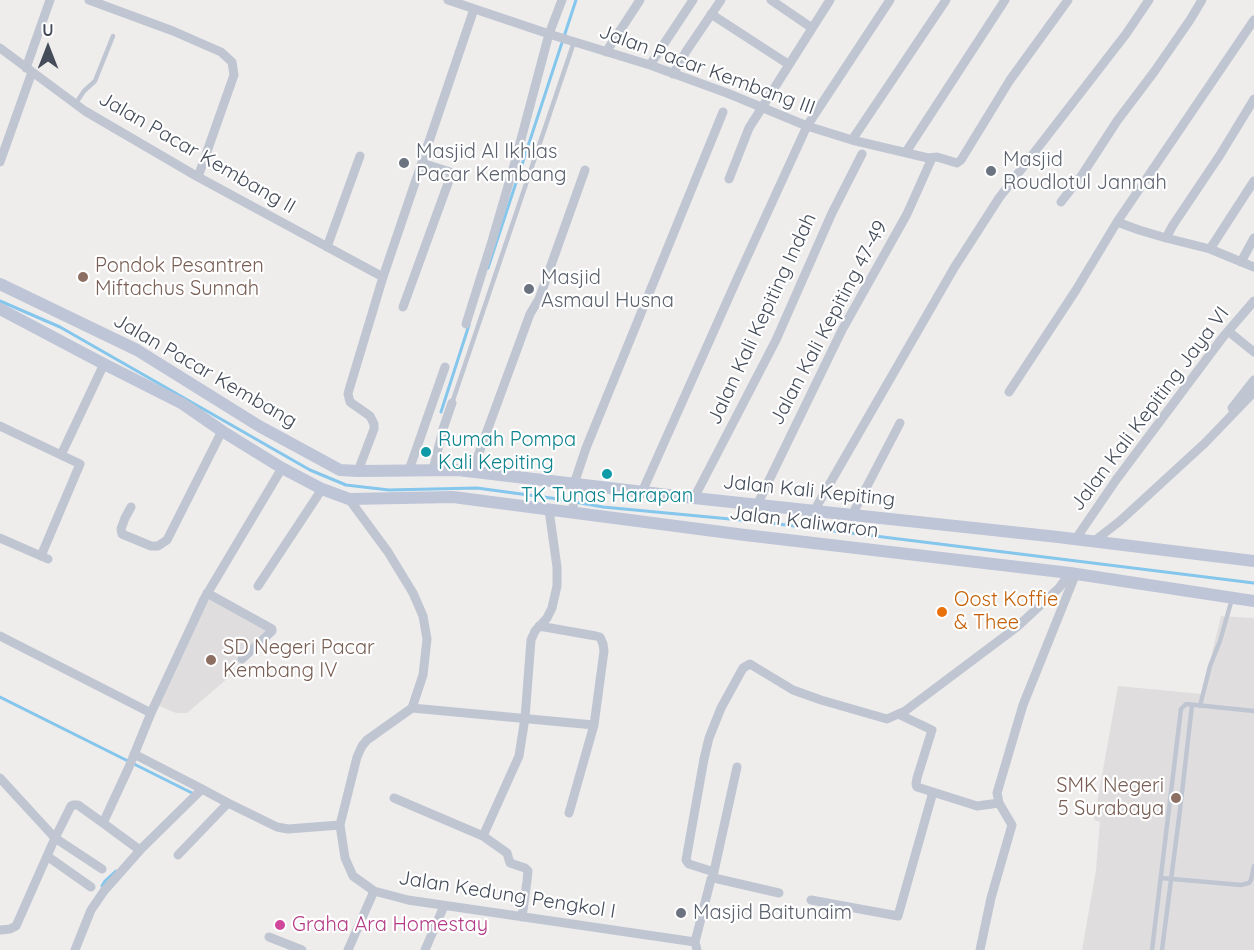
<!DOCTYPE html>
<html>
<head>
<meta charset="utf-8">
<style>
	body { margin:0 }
	#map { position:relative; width:1254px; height:950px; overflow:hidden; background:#efecec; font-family:Quicksand,sans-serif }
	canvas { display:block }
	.north { position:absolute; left:18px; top:18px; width:60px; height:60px; -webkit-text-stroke:4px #fff; paint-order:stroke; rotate:0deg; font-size:16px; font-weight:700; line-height:24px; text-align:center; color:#444c59 }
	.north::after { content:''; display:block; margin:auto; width:21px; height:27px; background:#444c59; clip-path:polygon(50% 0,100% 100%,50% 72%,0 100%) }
</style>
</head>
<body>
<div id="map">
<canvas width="1254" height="950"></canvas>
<div class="north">U</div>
</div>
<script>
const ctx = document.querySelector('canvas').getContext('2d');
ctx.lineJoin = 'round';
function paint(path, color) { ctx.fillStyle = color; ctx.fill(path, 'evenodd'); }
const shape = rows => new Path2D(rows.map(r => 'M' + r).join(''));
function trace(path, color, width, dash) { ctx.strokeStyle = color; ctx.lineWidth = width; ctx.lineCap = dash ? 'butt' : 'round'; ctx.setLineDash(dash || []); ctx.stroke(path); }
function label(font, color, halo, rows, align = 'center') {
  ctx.font = font + ' Quicksand,sans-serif'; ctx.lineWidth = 4.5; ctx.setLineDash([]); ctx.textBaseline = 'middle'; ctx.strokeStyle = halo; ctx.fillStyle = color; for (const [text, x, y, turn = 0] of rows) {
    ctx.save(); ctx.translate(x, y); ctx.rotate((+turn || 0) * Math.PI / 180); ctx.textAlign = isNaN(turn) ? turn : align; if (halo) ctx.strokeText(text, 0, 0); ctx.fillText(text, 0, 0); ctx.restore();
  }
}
paint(shape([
	[208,595,276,632,228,678,187,713,176,713,157,705],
	[1221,616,1254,618,1254,950,1082,950,1096,870,1100,822,1094,820,1118,686,1202,694]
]), '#e0ddde');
trace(shape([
	[488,268,576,0],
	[0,301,60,327,310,470,346,485,389,490,477,488,558,499,603,507,762,522,1254,583],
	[441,412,469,325],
	[0,697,194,794],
	[102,886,105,881,116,871]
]), '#84c6ec', 3);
trace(shape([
	[76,103,84,91,95,81,113,36],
	[452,403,574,42],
	[1200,706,1210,666,1220,641,1232,599],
	[1161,878,1241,885,1249,883,1251,880,1254,866],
	[1152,950,1181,709,1186,704,1254,711],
	[1162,950,1180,810,1192,705]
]), '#bfc6d2', 4.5);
trace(shape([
	[89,0,173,31,221,52,232,62,234,75,198,177],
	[448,0,552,35,650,65,727,93,807,126,852,140,928,158,937,157,957,163,961,160,1010,80,1068,0],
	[771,0,812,28],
	[711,14,788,64],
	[0,48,85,111,198,177,383,277],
	[606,52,640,0],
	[650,65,693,0],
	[26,68,50,0],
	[673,74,687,50,721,0],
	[852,140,946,0],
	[906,152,1005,0],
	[0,162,32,72],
	[729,179,749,128,830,0],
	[1061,202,1082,175,1117,121,1154,72,1190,20,1202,0],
	[1117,222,1139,230,1166,238,1210,249,1254,267],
	[1166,238,1173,225,1220,155,1254,99],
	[327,247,360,156],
	[1210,249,1254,181],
	[1241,262,1254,238],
	[403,307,451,175,450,172,422,163],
	[466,324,492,241,515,162,549,34,562,0],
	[1228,331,1254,352],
	[1009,392,1076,290,1117,222,1254,20],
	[1232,408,1254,380],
	[0,426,80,464,41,556],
	[61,455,104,364],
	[409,470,445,367],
	[433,470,443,429,452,403],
	[358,471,374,429,374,424,370,416,350,402,348,394,349,390,383,277,474,9],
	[472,472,530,314,539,299,585,170],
	[642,492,737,279,807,126,890,0],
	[694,498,776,340,832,213,862,154],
	[349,499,388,552,413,593,423,616,427,639,423,675,412,708,367,740,362,746,357,757,340,825,345,858,353,876,374,891,408,900,695,942],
	[757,505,842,330,907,214,932,158],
	[131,507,125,518,121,529,122,534,151,546,158,546,167,540,222,431],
	[814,511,954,268,999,198,1126,34,1149,0],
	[573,512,574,484,586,448,723,112],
	[852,515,900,423],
	[0,538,48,559],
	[1075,540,1116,480,1223,337,1254,301],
	[1093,542,1120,521,1205,443,1254,392],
	[258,586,322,489],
	[207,593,272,629,272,631,242,659],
	[539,626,596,636,600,637,603,644,604,651,594,725,569,813],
	[0,636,151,713],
	[412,708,594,725],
	[898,714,932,730,917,778,916,784,917,787,977,806,999,803],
	[134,754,202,789,228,803,277,827,288,829,340,825],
	[0,778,55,838,102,869],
	[394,798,483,836,507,853,510,863,525,868,528,871,527,881,522,917],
	[103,823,137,848],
	[483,836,519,756,525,718,531,640,535,631,547,618,552,608,557,586,557,567,549,510],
	[178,855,228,803],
	[47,856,91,887],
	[714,872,689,864,686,860,704,759,709,738,721,708,743,668,750,664,793,690,821,700,887,719,905,711,1017,627,1059,588,1070,573],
	[713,876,737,767],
	[811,900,898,916,933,792],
	[0,930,10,929,16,926,55,838,71,806,73,805,78,805,103,823,129,767,151,713,204,599,282,468],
	[269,937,302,950],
	[75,950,91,910,104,891,142,848,202,789],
	[348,950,374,891],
	[425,950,444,906],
	[697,950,695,942,711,879,714,878,779,893],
	[980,950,991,898,1012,825,999,803,997,793,1023,705,1076,573]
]), '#bfc6d2', 9);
trace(shape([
	[0,284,137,350,259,426,340,470,358,471,458,470,694,498,1058,537,1254,561],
	[0,309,104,364,183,404,222,431,282,468,322,489,349,499,453,497,745,535,1070,573,1254,601]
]), '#bec5d6', 12);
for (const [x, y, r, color] of [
	[404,163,6,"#6b7280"],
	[991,171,6,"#6b7280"],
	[83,277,6,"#8d6e63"],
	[529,289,6,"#6b7280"],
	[426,452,6,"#0f9aa8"],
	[607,474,6,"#0f9aa8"],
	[942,612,6,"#e8710a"],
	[211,660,6,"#8d6e63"],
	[1176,798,6,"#8d6e63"],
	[681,913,6,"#6b7280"],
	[280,925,6,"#d1479c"]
]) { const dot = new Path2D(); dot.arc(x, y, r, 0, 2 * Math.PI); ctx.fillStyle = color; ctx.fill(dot); trace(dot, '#fff', 2); }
label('20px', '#444c59', '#fff', [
	["Jalan Pacar Kembang III",707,70,20],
	["Jalan Pacar Kembang II",197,153,30],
	["Jalan Kali Kepiting Indah",762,319,-65],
	["Jalan Kali Kepiting 47-49",829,323,-62],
	["Jalan Pacar Kembang",205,371,30],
	["Jalan Kali Kepiting Jaya VI",1150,409,-53],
	["Jalan Kali Kepiting",809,491,6],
	["Jalan Kaliwaron",804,522,7],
	["Jalan Kedung Pengkol I",507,895,9]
]);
label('20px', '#5b616d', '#fff', [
	["Masjid Al Ikhlas",416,152],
	["Pacar Kembang",416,175],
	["Masjid",1003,160],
	["Roudlotul Jannah",1003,183],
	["Masjid",541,278],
	["Asmaul Husna",541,301],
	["Masjid Baitunaim",693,913]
], 'left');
label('20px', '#785e54', '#fff', [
	["Pondok Pesantren",95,266],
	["Miftachus Sunnah",95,289],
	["SD Negeri Pacar",223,648],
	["Kembang IV",223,671],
	["SMK Negeri",1164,786,"right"],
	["5 Surabaya",1164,809,"right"]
], 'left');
label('20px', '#0d838f', '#fff', [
	["Rumah Pompa",438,440],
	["Kali Kepiting",438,463],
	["TK Tunas Harapan",607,496,"center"]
], 'left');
label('20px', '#c56008', '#fff', [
	["Oost Koffie",954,600],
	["& Thee",954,623]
], 'left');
label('20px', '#b23c85', '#fff', [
	["Graha Ara Homestay",292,925]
], 'left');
</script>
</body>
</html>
